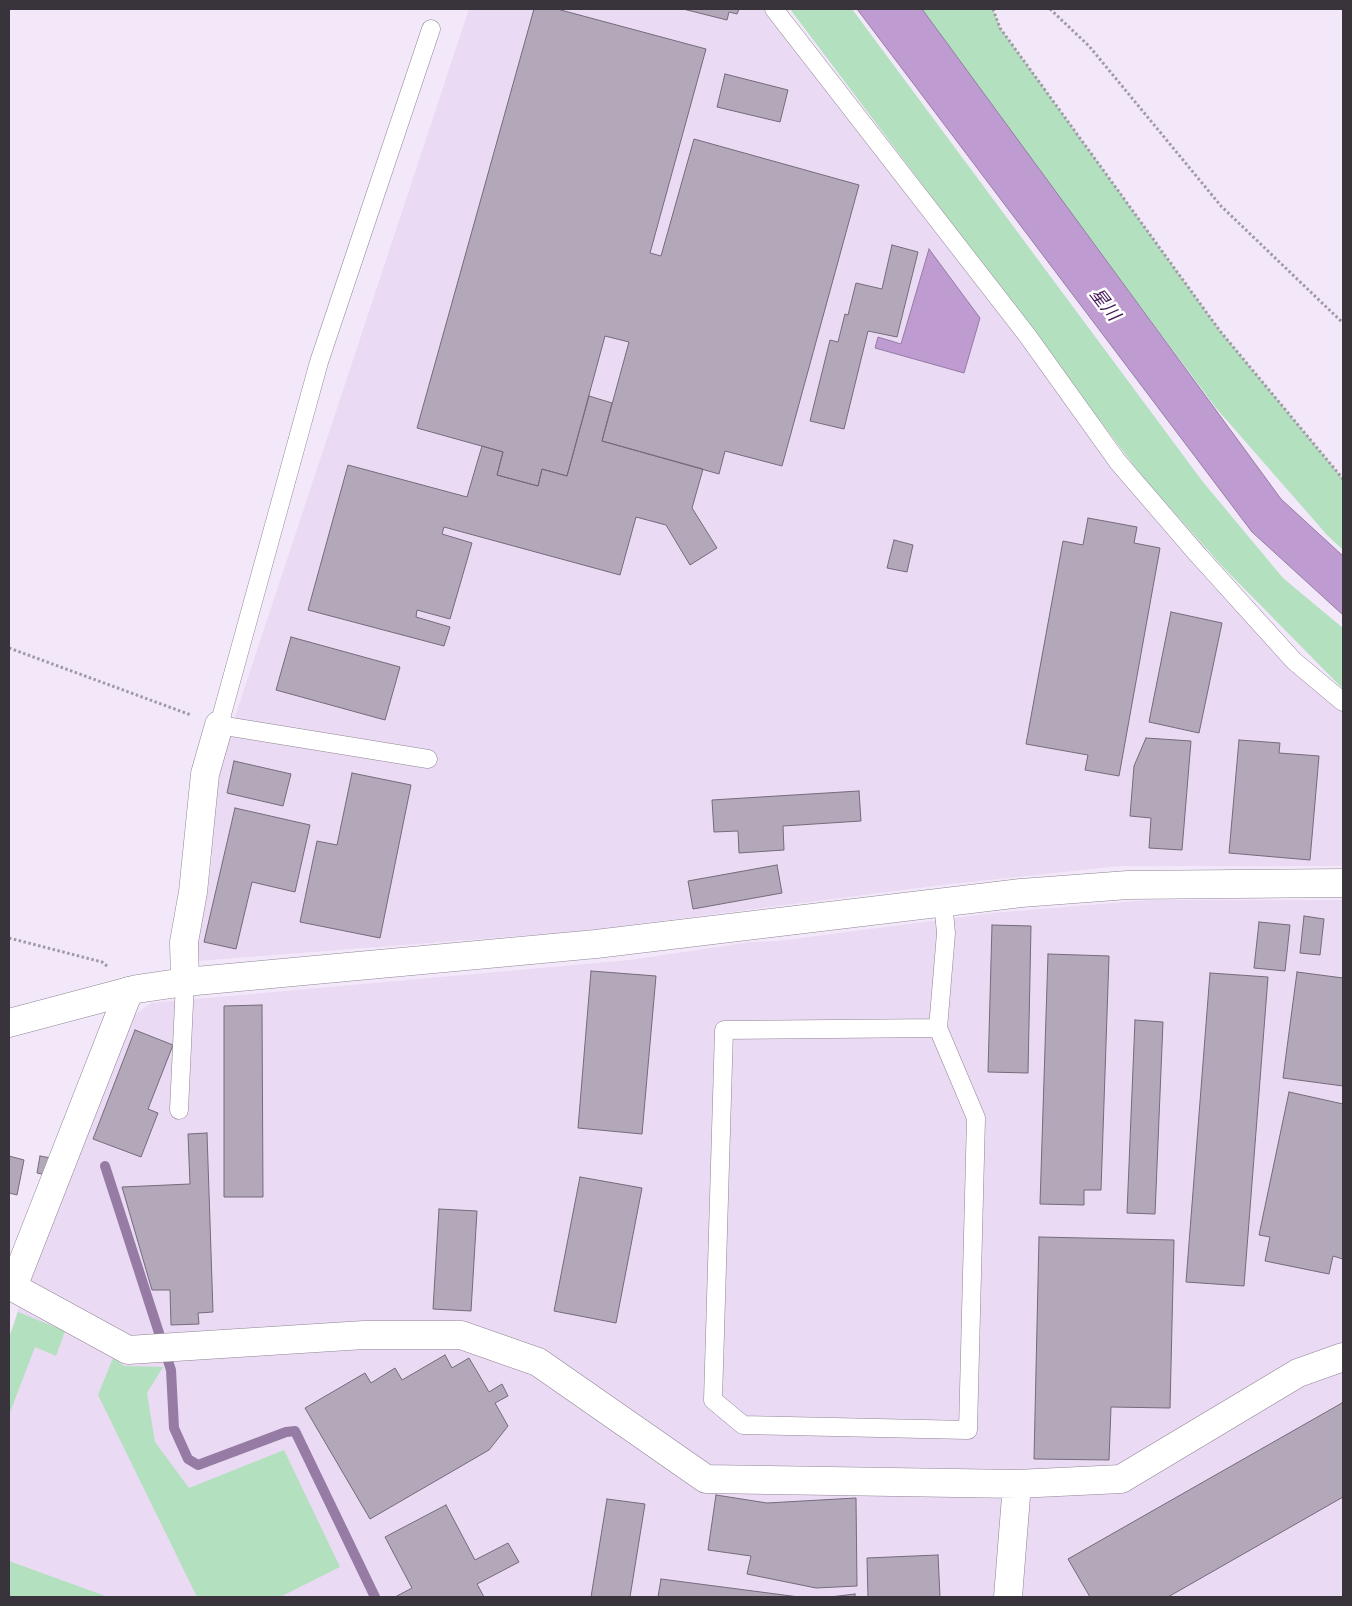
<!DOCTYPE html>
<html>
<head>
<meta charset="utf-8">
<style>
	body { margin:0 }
	#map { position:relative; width:1352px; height:1606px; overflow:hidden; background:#f3e8fa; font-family:"Source Serif 4",serif }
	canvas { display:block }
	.frame { position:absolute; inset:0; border:10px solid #39343b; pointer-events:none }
</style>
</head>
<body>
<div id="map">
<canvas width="1352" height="1606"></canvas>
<div class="frame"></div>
</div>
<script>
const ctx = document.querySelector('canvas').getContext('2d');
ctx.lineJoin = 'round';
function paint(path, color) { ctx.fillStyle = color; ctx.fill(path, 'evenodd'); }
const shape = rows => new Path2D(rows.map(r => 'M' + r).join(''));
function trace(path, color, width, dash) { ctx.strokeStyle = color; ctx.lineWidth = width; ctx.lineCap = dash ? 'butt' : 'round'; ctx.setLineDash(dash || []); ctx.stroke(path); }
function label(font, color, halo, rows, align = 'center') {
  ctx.font = font + ' "Source Serif 4","Noto Sans JP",serif'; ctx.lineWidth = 5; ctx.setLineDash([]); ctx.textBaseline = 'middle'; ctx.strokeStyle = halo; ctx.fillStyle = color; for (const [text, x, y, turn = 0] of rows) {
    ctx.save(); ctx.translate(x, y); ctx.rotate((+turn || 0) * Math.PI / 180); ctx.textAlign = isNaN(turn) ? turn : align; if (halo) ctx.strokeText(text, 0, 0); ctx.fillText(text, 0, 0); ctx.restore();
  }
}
paint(shape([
	[469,9,771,9,1165,530,1212,585,1292,666,1343,710,1343,866,1121,866,942,885,583,931,198,961,189,951,207,893,212,858,212,799,229,735],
	[1150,900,1343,900,1343,1597,9,1597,9,1338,26,1284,123,1023,151,1003,630,960,751,942,778,941,993,913]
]), '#eadaf3');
paint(shape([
	[790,9,852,9,1203,482,1283,578,1343,628,1343,689,1222,566,1141,475],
	[918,9,993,9,1000,28,1220,331,1343,479,1343,550,1327,535,1216,408],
	[18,1312,65,1331,56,1356,35,1347,9,1415,9,1338],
	[113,1358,124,1366,163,1367,147,1393,155,1442,189,1488,284,1450,340,1567,280,1597,197,1597,98,1395],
	[9,1561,108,1597,9,1597]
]), '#b3e1bf');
const water = shape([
	[857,9,922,9,1281,499,1343,556,1343,615,1252,532,857,9],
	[929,249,980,318,964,373,875,348,878,337,901,344,929,249]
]);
paint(water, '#be9bd1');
trace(water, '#967ca4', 1);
trace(shape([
	[105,1166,171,1370,174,1428,188,1459,198,1465,286,1432,295,1431,375,1597]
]), '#967ca4', 10);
const building = shape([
	[534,9,557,9,706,49,650,253,661,256,694,139,859,185,782,466,725,451,719,474,602,441,629,342,605,336,567,476,542,469,538,486,497,475,503,452,417,428,534,9],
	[683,9,739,9,737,14,729,12,727,20,683,9],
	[725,74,788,90,780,122,717,107,725,74],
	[892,245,918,252,897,337,868,331,844,429,810,421,830,340,838,342,845,314,848,315,856,283,882,289,892,245],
	[589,396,612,403,602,441,703,469,692,508,717,548,690,565,666,525,636,517,620,575,444,527,442,534,472,543,450,619,417,610,416,617,450,627,444,646,308,610,348,465,467,497,482,446,503,452,497,475,538,486,542,469,567,476,589,396],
	[1088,518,1137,527,1134,543,1160,548,1119,776,1085,770,1088,755,1026,744,1063,541,1083,545,1088,518],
	[894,540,913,545,907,572,887,568,894,540],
	[1171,612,1222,623,1199,733,1149,722,1171,612],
	[291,637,400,667,385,720,276,690,291,637],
	[1146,738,1191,741,1182,850,1149,848,1151,818,1130,816,1134,766,1146,738],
	[1239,740,1280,743,1279,753,1319,756,1310,860,1229,853,1239,740],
	[234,761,291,774,283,806,227,793,234,761],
	[352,773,411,785,380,938,300,922,317,841,337,845,352,773],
	[859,791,861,821,783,826,784,850,739,853,738,831,714,832,712,800,859,791],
	[235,808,310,825,295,892,252,882,236,949,204,942,235,808],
	[777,865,782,893,693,909,688,881,777,865],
	[1304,916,1324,919,1320,955,1300,953,1304,916],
	[1259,922,1290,925,1285,971,1254,968,1259,922],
	[992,925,1031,926,1028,1073,988,1072,992,925],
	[1048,954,1109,956,1101,1190,1084,1190,1084,1205,1040,1204,1048,954],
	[591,971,656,976,642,1134,578,1128,591,971],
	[1297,972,1343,978,1343,1086,1283,1078,1297,972],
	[1210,973,1268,977,1244,1286,1186,1282,1210,973],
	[262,1005,263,1197,224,1197,224,1006,262,1005],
	[1135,1020,1163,1022,1155,1214,1127,1213,1135,1020],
	[135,1030,173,1045,148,1109,158,1113,141,1157,93,1139,135,1030],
	[1289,1092,1343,1104,1343,1259,1333,1256,1329,1274,1265,1261,1270,1237,1259,1235,1289,1092],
	[207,1133,213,1312,198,1313,199,1324,171,1325,170,1290,152,1290,122,1187,190,1184,188,1134,207,1133],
	[9,1156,24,1160,17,1195,9,1193,9,1156],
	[40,1156,51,1158,47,1175,37,1173,40,1156],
	[580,1177,642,1188,616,1323,554,1311,580,1177],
	[439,1209,477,1211,471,1311,433,1309,439,1209],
	[1039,1237,1174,1240,1170,1408,1111,1407,1109,1460,1034,1459,1039,1237],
	[445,1355,452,1368,469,1358,489,1392,502,1384,508,1396,495,1403,508,1426,489,1450,370,1519,305,1408,365,1373,371,1383,395,1368,402,1380,445,1355],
	[1342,1403,1343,1406,1343,1497,1168,1597,1090,1597,1068,1559,1342,1403],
	[716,1495,767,1503,856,1498,857,1586,816,1588,747,1574,751,1556,708,1550,716,1495],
	[607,1499,645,1504,630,1597,591,1597,607,1499],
	[446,1505,475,1560,508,1543,519,1562,477,1584,484,1597,395,1597,412,1588,385,1537,446,1505],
	[938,1555,940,1597,868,1597,867,1558,938,1555],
	[661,1579,799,1597,658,1597,661,1579],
	[855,1594,855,1597,830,1597,855,1594]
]);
paint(building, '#b3a8b9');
trace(building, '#756b7b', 1);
const lane = shape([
	[774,9,1027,335,1118,462,1199,556,1294,661,1343,702],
	[428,759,219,725,319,362,431,29],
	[938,1028,976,1118,968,1430,743,1425,713,1400,724,1030,938,1028,946,933,943,902],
	[179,1110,185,982]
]);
const street = shape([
	[185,982,184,942,193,892,205,774,219,725],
	[9,1285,128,1350,364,1335,461,1335,538,1362,706,1479,1017,1484,1121,1479,1298,1373,1343,1357],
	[13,1287,129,991],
	[1008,1597,1017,1484]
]);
const secondary = shape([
	[9,1023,137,989,185,982,596,944,1021,893,1128,885,1343,883]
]);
trace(lane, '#8f8595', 19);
trace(street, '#8f8595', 29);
trace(secondary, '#8f8595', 29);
trace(shape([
	[993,9,1000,28,1220,331,1343,479],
	[1050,9,1089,46,1221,206,1343,323],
	[9,648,191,715],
	[9,938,102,962,107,966]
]), '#a199a6', 3, [2.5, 2.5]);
trace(lane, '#fff', 18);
trace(street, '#fff', 28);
trace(secondary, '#fff', 28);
label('italic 18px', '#441858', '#fff', [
	["星川",1104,305,52]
]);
</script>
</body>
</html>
